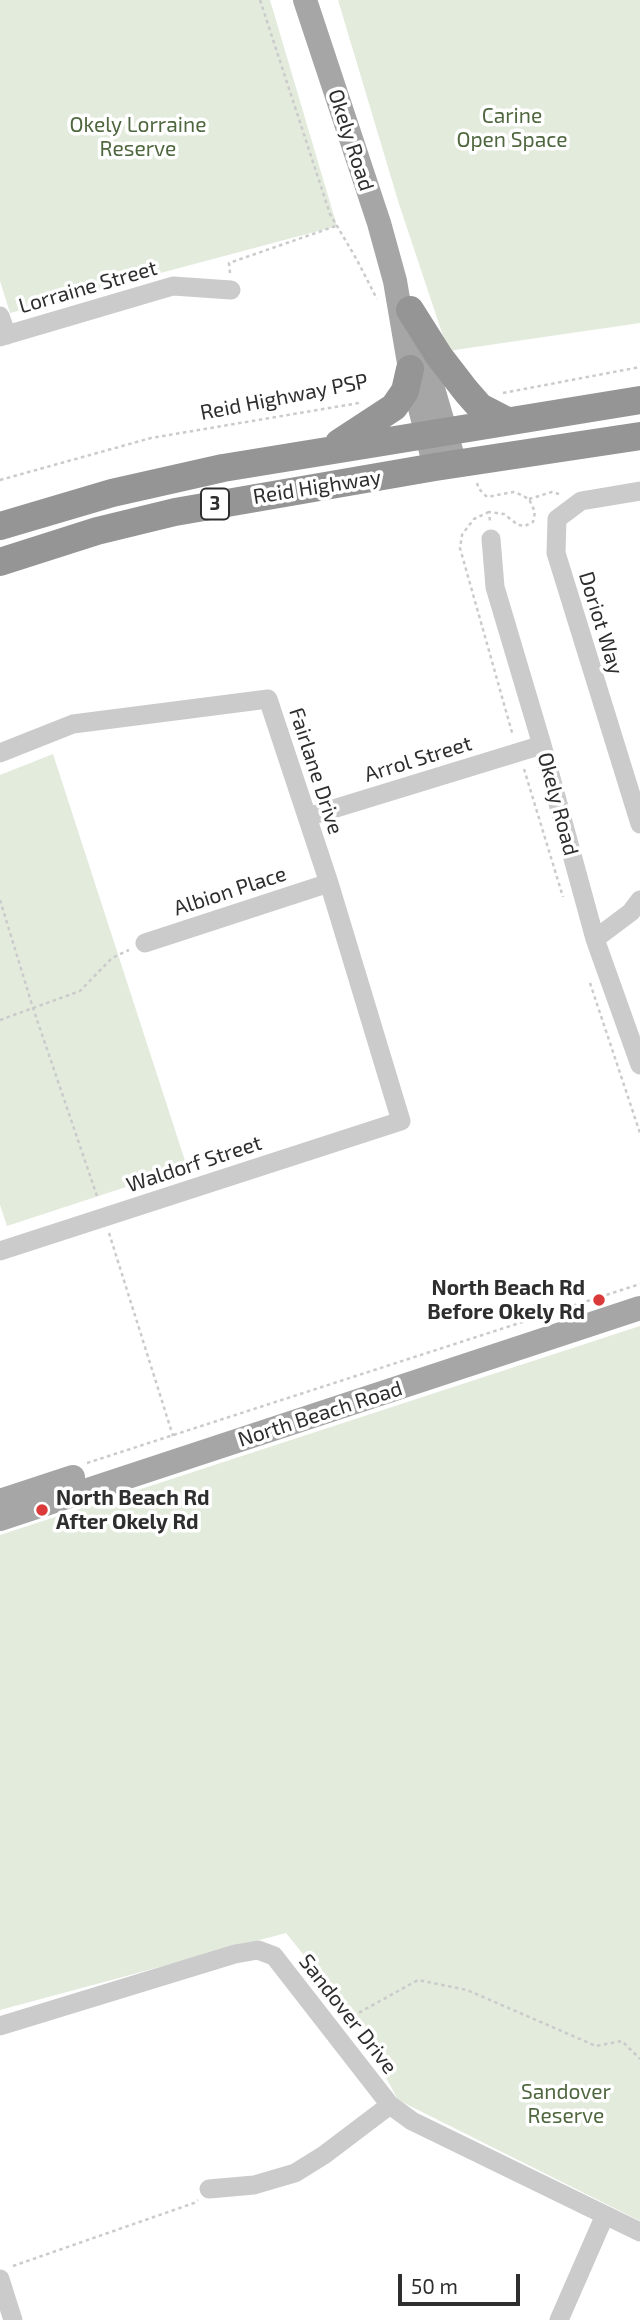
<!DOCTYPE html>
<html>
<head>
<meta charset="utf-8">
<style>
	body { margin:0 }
	#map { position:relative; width:640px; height:2320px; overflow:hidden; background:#fff; font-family:"Exo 2",sans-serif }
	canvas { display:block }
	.scale { position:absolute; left:398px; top:2274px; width:122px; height:32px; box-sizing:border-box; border:4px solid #2e2e2e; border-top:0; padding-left:9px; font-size:21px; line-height:24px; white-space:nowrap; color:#2e2e2e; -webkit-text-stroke:5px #fff; paint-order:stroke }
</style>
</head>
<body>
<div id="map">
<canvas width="640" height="2320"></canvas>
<div class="scale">50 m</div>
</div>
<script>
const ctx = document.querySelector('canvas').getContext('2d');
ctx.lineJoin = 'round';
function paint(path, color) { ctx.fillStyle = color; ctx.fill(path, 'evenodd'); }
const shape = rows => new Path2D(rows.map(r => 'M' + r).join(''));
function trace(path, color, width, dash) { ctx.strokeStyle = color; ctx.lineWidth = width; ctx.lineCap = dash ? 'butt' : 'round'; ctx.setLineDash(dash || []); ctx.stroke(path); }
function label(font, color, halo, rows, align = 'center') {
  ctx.font = font + ' "Exo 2",sans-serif'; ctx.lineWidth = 7; ctx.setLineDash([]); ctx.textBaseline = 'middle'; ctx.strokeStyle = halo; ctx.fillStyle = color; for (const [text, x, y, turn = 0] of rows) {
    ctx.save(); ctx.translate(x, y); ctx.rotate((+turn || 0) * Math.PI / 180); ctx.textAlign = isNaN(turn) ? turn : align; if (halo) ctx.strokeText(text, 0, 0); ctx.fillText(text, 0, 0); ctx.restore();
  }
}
paint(shape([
	[0,0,270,0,337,226,10,313,0,281],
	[338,0,640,0,640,323,448,351,399,204],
	[53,754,187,1167,7,1226,0,1205,0,775],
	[640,1326,640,2221,398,2100,353,2016,286,1933,0,2010,0,1535]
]), '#e3ebdd');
trace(shape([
	[260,0,330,214,357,260,377,299],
	[230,273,229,263,336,226],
	[503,393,640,367],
	[0,480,151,438,359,403],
	[477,483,479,489,487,497,513,492,519,494,529,499,535,512,533,522,525,526,518,525,504,514,489,512,490,521],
	[529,499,552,492,559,494],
	[489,512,474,519,467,528,462,535,460,548,513,736],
	[524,769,563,897],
	[0,900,33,1008,98,1199],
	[590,983,640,1133],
	[0,1020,80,991,112,958,129,950],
	[109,1233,173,1436],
	[87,1463,640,1284],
	[353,2016,418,1980,467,1990,596,2046,622,2041,640,2059],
	[13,2266,194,2203,198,2200]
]), '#cbcbcb', 2.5, [3.5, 3.5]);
trace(shape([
	[0,316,7,335],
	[0,337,173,286,231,290],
	[640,491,581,501,557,519,556,553,640,824],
	[491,539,495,587,542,745,595,939,640,1065],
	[0,753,73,724,268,699,329,883,401,1121,0,1251],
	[307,817,542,745],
	[595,939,631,912,640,900],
	[145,943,329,883],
	[0,2026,235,1954,258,1950,274,1956,390,2105,412,2121,640,2232],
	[209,2189,254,2185,295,2173,324,2155,390,2105],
	[0,2279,13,2320],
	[559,2320,605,2215]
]), '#cbcbcb', 19);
trace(shape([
	[305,0,379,223,395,281,410,369,435,467],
	[421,347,455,464],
	[0,1501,73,1477],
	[0,1519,640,1308]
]), '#a6a6a6', 24);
trace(shape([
	[410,310,439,356,466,391,480,407,507,421],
	[339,443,394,407,405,391,410,369],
	[0,526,112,493,223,468,640,400],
	[0,562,97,531,175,512,435,467,640,436]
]), '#959595', 28);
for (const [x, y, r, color] of [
	[599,1300,7,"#db3a3b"],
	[42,1510,7,"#db3a3b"]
]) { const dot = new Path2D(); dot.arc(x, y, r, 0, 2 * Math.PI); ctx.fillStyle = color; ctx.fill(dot); trace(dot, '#fff', 2.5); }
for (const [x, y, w] of [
	[215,504,28]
]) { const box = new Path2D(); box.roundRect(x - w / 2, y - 15.5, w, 31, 5); ctx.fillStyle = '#fff'; ctx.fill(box); trace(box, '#2e2e2e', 2); }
label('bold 19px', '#2e2e2e', null, [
	["3",215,504]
]);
label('21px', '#4f673e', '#fff', [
	["Carine",512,116],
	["Open Space",512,140],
	["Okely Lorraine",138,125],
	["Reserve",138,149],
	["Sandover",566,2092],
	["Reserve",566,2116]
]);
label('21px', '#2e2e2e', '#fff', [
	["Okely Road",351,140,72],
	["Lorraine Street",88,287,-16],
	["Reid Highway PSP",284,397,-11],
	["Reid Highway",317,487,-9],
	["Doriot Way",601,623,73],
	["Arrol Street",418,759,-17],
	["Fairlane Drive",316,771,72],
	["Okely Road",558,804,75],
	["Albion Place",230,891,-18],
	["Waldorf Street",194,1164,-18],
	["North Beach Road",320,1414,-18],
	["Sandover Drive",348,2014,52]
]);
label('bold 21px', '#2e2e2e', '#fff', [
	["North Beach Rd",585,1288],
	["Before Okely Rd",585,1312],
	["North Beach Rd",56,1498,"left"],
	["After Okely Rd",56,1522,"left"]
], 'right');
</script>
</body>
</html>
